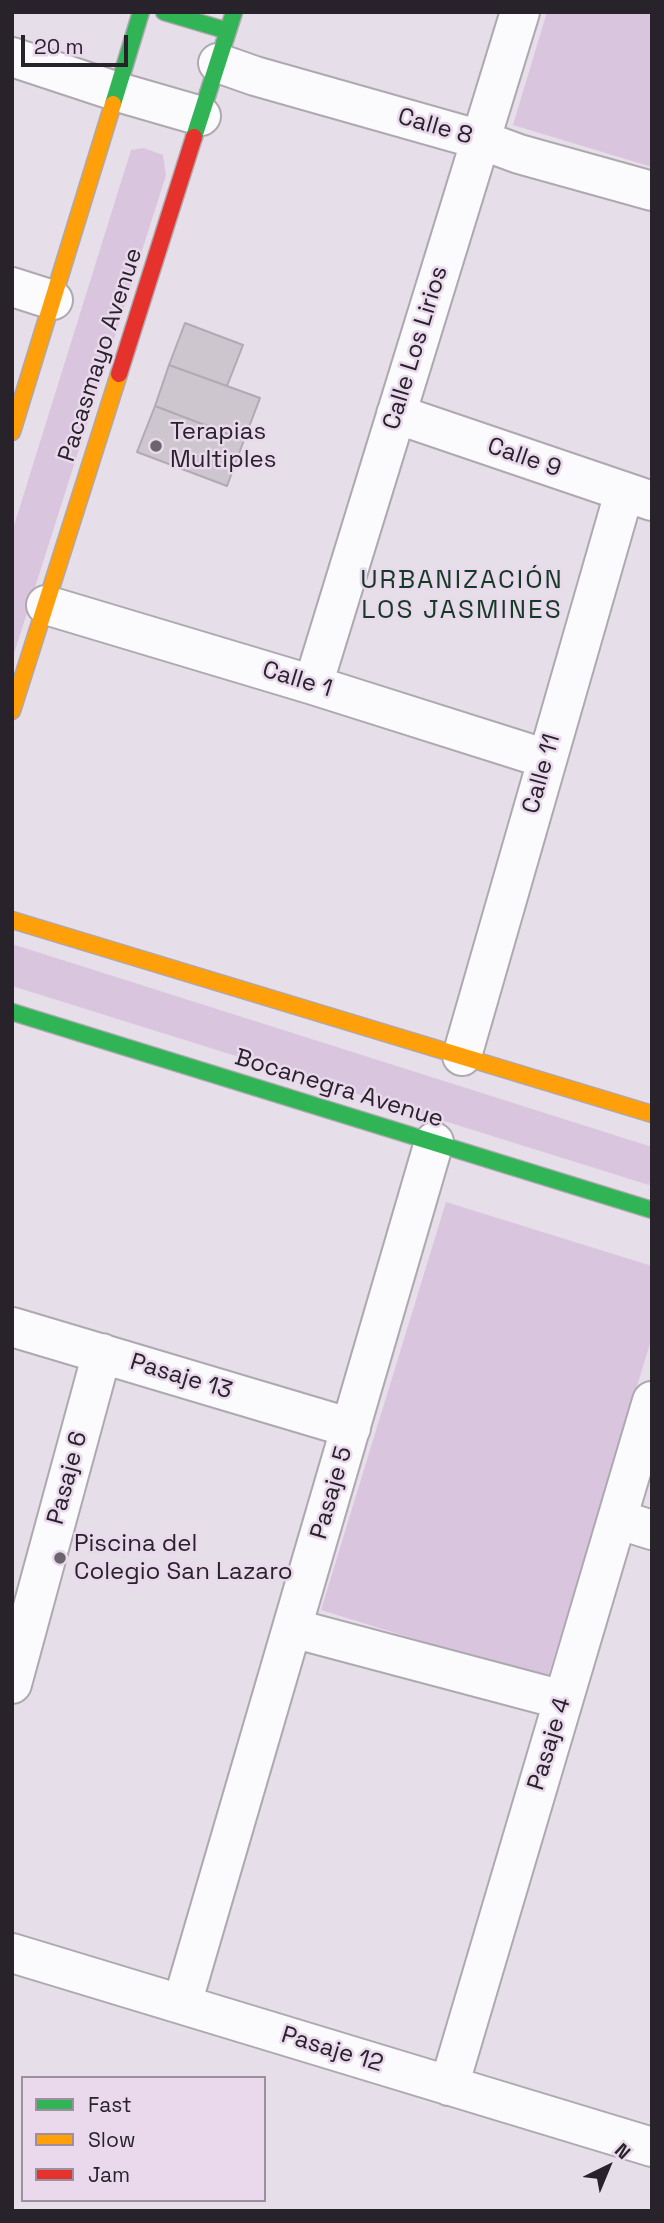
<!DOCTYPE html>
<html>
<head>
<meta charset="utf-8">
<style>
	body { margin:0 }
	#map { position:relative; width:664px; height:2223px; overflow:hidden; background:#e6dee8; font-family:"Space Grotesk",sans-serif }
	canvas { display:block }
	.frame { position:absolute; inset:0; border:14px solid #28222a; pointer-events:none }
	.legend { position:absolute; left:21px; top:2076px; width:245px; height:126px; box-sizing:border-box; background:#ead9ed; border:2px solid #9c909f; margin:0; padding:9px 12px; list-style:none; font-size:21px; color:#28222a }
	.legend li { display:flex; align-items:center; gap:14px; height:35px }
	.legend b { width:35px; border:2px solid #9c909f }
	.north { position:absolute; left:573px; top:2132px; width:70px; height:70px; -webkit-text-stroke:5px #ead9ed; paint-order:stroke; rotate:43deg; font-size:19px; font-weight:700; line-height:28px; text-align:center; color:#28222a }
	.north::after { content:''; display:block; margin:auto; width:24px; height:32px; background:#28222a; clip-path:polygon(50% 0,100% 100%,50% 72%,0 100%) }
	.scale { position:absolute; left:21px; top:35px; width:107px; height:32px; box-sizing:border-box; border:4px solid #28222a; border-top:0; padding-left:9px; font-size:21px; line-height:24px; white-space:nowrap; color:#28222a; -webkit-text-stroke:5px #ead9ed; paint-order:stroke }
</style>
</head>
<body>
<div id="map">
<canvas width="664" height="2223"></canvas>
<div class="frame"></div>
<ul class="legend">
<li><b style="height:9px;background:#30b455"></b>Fast</li>
<li><b style="height:9px;background:#ff9f0a"></b>Slow</li>
<li><b style="height:9px;background:#e5322d"></b>Jam</li>
</ul>
<div class="north">N</div>
<div class="scale">20 m</div>
</div>
<script>
const ctx = document.querySelector('canvas').getContext('2d');
ctx.lineJoin = 'round';
function paint(path, color) { ctx.fillStyle = color; ctx.fill(path, 'evenodd'); }
const shape = rows => new Path2D(rows.map(r => 'M' + r).join(''));
function trace(path, color, width, dash) { ctx.strokeStyle = color; ctx.lineWidth = width; ctx.lineCap = dash ? 'butt' : 'round'; ctx.setLineDash(dash || []); ctx.stroke(path); }
function label(font, color, halo, rows, align = 'center') {
  ctx.font = font + ' "Space Grotesk",sans-serif'; ctx.lineWidth = 5; ctx.setLineDash([]); ctx.textBaseline = 'middle'; ctx.strokeStyle = halo; ctx.fillStyle = color; for (const [text, x, y, turn = 0] of rows) {
    ctx.save(); ctx.translate(x, y); ctx.rotate((+turn || 0) * Math.PI / 180); ctx.textAlign = isNaN(turn) ? turn : align; if (halo) ctx.strokeText(text, 0, 0); ctx.fillText(text, 0, 0); ctx.restore();
  }
}
paint(shape([
	[547,12,652,12,652,167,513,125],
	[144,148,163,155,166,175,12,660,12,532,131,150],
	[12,944,652,1147,652,1173,649,1185,12,986],
	[446,1202,652,1266,652,1337,547,1680,321,1610]
]), '#d9c6de');
const building = shape([
	[185,323,243,345,227,386,169,365,185,323],
	[169,365,260,398,244,440,155,406,169,365],
	[155,406,244,440,227,486,137,452,155,406]
]);
paint(building, '#cdc6ce');
trace(building, '#b1aab2', 2);
const street = shape([
	[12,57,118,92,201,116],
	[218,63,255,76,481,140,519,154,652,191],
	[12,287,53,300],
	[396,414,652,501],
	[46,605,313,685,547,759],
	[313,685,520,12],
	[462,1056,624,493],
	[12,1327,351,1428],
	[617,1519,652,1530],
	[292,1628,563,1700],
	[12,1684,102,1353],
	[12,1953,652,2147],
	[182,2004,434,1142],
	[449,2086,652,1401]
]);
const fast = shape([
	[164,12,228,31],
	[113,104,141,12],
	[194,137,234,12],
	[12,1012,652,1210]
]);
const slow = shape([
	[12,432,113,104],
	[12,711,119,374],
	[12,920,652,1114]
]);
const jam = shape([
	[119,374,194,137]
]);
trace(street, '#aea8b0', 42);
trace(fast, '#aea8b0', 19);
trace(slow, '#aea8b0', 19);
trace(jam, '#aea8b0', 19);
trace(street, '#fbfafc', 38);
trace(fast, '#30b455', 16);
trace(slow, '#ff9f0a', 16);
trace(jam, '#e5322d', 16);
for (const [x, y, r, color] of [
	[156,446,7,"#6a646c"],
	[60,1558,7,"#6a646c"]
]) { const dot = new Path2D(); dot.arc(x, y, r, 0, 2 * Math.PI); ctx.fillStyle = color; ctx.fill(dot); trace(dot, '#ead9ed', 2.5); }
label('24px', '#28222a', '#ead9ed', [
	["Calle 8",435,127,16],
	["Calle Los Lirios",416,348,-73],
	["Pacasmayo Avenue",101,355,-72],
	["Calle 9",524,458,19],
	["Calle 1",297,680,17],
	["Calle 11",542,774,-74],
	["Bocanegra Avenue",339,1089,17],
	["Pasaje 13",181,1377,17],
	["Pasaje 6",68,1478,-75],
	["Pasaje 5",332,1493,-74],
	["Pasaje 4",550,1744,-73],
	["Pasaje 12",332,2050,17]
]);
label('24px', '#28222a', '#ead9ed', [
	["Terapias",170,432],
	["Multiples",170,460],
	["Piscina del",74,1544],
	["Colegio San Lazaro",74,1572]
], 'left');
ctx.letterSpacing = '2px';
label('26px', '#133b25', '#ead9ed', [
	["URBANIZACIÓN",462,581],
	["LOS JASMINES",462,611]
]);
ctx.letterSpacing = '0px';
</script>
</body>
</html>
